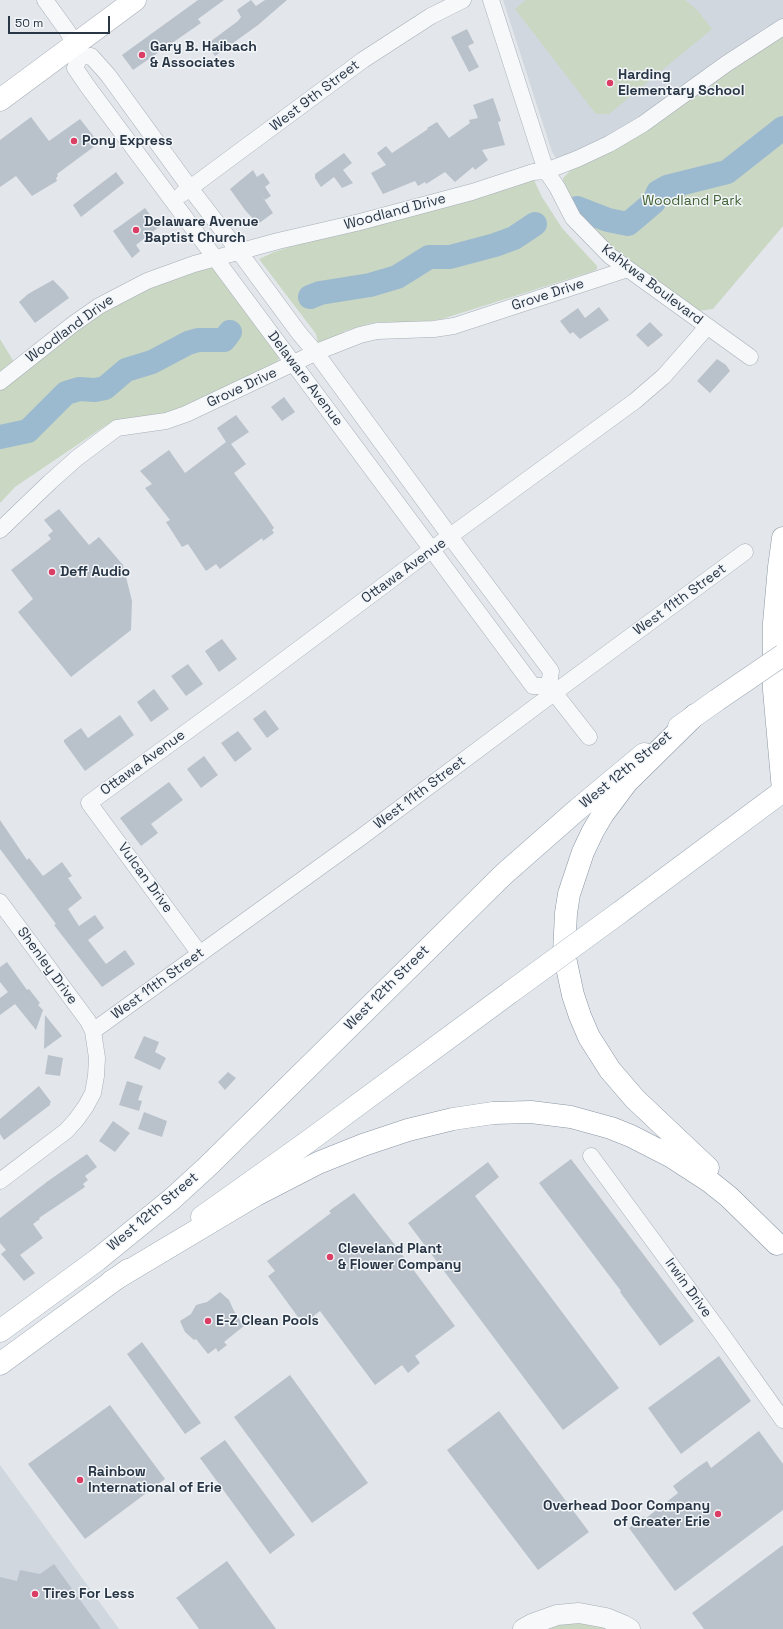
<!DOCTYPE html>
<html>
<head>
<meta charset="utf-8">
<style>
	body { margin:0 }
	#map { position:relative; width:783px; height:1629px; overflow:hidden; background:#e3e7ec; font-family:"Space Grotesk",sans-serif }
	canvas { display:block }
	.scale { position:absolute; left:8px; top:16px; width:102px; height:18px; box-sizing:border-box; border:2px solid #293646; border-top:0; padding-left:5px; font-size:12px; line-height:14px; white-space:nowrap; color:#293646; -webkit-text-stroke:3px #f3f6f9; paint-order:stroke }
</style>
</head>
<body>
<div id="map">
<canvas width="783" height="1629"></canvas>
<div class="scale">50 m</div>
</div>
<script>
const ctx = document.querySelector('canvas').getContext('2d');
ctx.lineJoin = 'round';
function paint(path, color) { ctx.fillStyle = color; ctx.fill(path, 'evenodd'); }
const shape = rows => new Path2D(rows.map(r => 'M' + r).join(''));
function trace(path, color, width, dash) { ctx.strokeStyle = color; ctx.lineWidth = width; ctx.lineCap = dash ? 'butt' : 'round'; ctx.setLineDash(dash || []); ctx.stroke(path); }
function label(font, color, halo, rows, align = 'center') {
  ctx.font = font + ' "Space Grotesk",sans-serif'; ctx.lineWidth = 3; ctx.setLineDash([]); ctx.textBaseline = 'middle'; ctx.strokeStyle = halo; ctx.fillStyle = color; for (const [text, x, y, turn = 0] of rows) {
    ctx.save(); ctx.translate(x, y); ctx.rotate((+turn || 0) * Math.PI / 180); ctx.textAlign = isNaN(turn) ? turn : align; if (halo) ctx.strokeText(text, 0, 0); ctx.fillText(text, 0, 0); ctx.restore();
  }
}
paint(shape([
	[503,0,783,0,783,20,771,27,766,27,673,96,607,137,560,159,556,158,552,152],
	[0,1465,80,1575,119,1629,0,1629]
]), '#d0d7de');
paint(shape([
	[526,0,685,0,698,11,712,29,609,114,596,114,515,9],
	[783,35,783,226,713,309,698,311,614,251,584,220,563,184,563,178,570,171,649,126,731,69],
	[534,180,542,197,562,228,597,266,597,269,594,271,442,319,414,323,380,322,368,324,345,331,325,343,318,343,316,334,259,259,274,252,302,243],
	[212,267,278,353,279,359,276,364,176,412,124,419,105,426,15,487,0,503,0,390,86,324,117,304,167,281],
	[0,339,14,362,0,374],
	[564,1621,591,1622,612,1629,540,1629]
]), '#cad7c3');
trace(shape([
	[577,208,608,220,628,224,654,202,658,192,667,187,727,172,783,128],
	[310,297,320,293,370,285,397,277,429,257,450,257,495,245,514,238,535,224],
	[0,437,28,431,66,393,79,389,95,390,105,388,126,370,152,362,188,343,198,340,224,340,230,332]
]), '#9bb9cf', 24);
paint(shape([
	[198,0,224,0,198,19,201,23,133,70,122,55],
	[251,0,256,6,265,0,287,0,258,25,215,56,207,44,238,21,241,17,237,10],
	[467,29,474,43,468,46,479,67,469,72,451,37],
	[493,98,501,121,498,122,505,145,482,150,488,160,475,170,473,167,455,182,445,172,426,184,425,182,418,186,415,181,383,194,371,173,386,165,377,153,386,146,392,153,428,129,427,128,437,122,449,138,470,123,469,120,478,118,473,105],
	[31,117,49,141,80,119,99,143,57,174,58,176,56,178,57,181,32,196,16,176,0,187,0,140],
	[344,153,352,163,343,170,353,183,342,188,334,177,321,187,315,178,315,174],
	[253,170,257,177,263,173,270,183,265,187,271,196,265,200,262,196,273,213,258,224,245,210,230,189],
	[116,172,124,183,81,217,73,205],
	[145,208,159,227,136,245,140,251,132,258,113,231],
	[53,280,64,291,69,298,35,323,19,302,28,294],
	[599,307,609,320,580,339,573,332,570,334,560,321,578,308,585,318],
	[650,322,663,335,648,347,636,335],
	[717,359,726,365,730,371,710,393,697,381],
	[284,397,295,412,282,421,271,407],
	[236,415,249,432,231,444,246,464,234,473,266,516,274,528,272,530,274,533,263,541,262,538,220,569,216,564,206,571,188,544,182,547,166,522,170,520,145,488,152,484,140,471,169,450,185,473,226,442,217,428],
	[59,509,89,545,99,537,123,565,132,601,131,630,71,677,18,612,33,599,11,570,51,539,48,535,53,531,44,520],
	[222,639,237,659,219,672,205,651],
	[188,664,203,684,186,696,171,676],
	[154,689,169,709,151,722,137,702],
	[265,710,279,729,267,738,253,719],
	[120,715,134,735,85,771,64,742,64,740,81,728,88,738],
	[238,731,252,749,235,762,221,743],
	[204,756,218,775,201,788,187,769],
	[169,782,183,800,151,824,158,833,141,846,120,818],
	[0,820,27,860,29,858,43,876,62,862,72,876,68,878,82,898,68,909,79,926,95,915,104,928,88,940,106,964,125,950,135,964,102,987,54,925,56,924,0,849],
	[7,962,27,990,29,989,40,1003,38,1005,43,1010,36,1030,15,1004,0,1015,0,998,8,992,0,982,0,967],
	[45,1015,62,1036,44,1049],
	[144,1036,159,1042,155,1052,166,1058,160,1070,134,1058],
	[48,1055,63,1058,60,1076,45,1074],
	[228,1072,236,1078,225,1090,218,1082],
	[127,1081,143,1086,138,1100,142,1101,139,1111,119,1105],
	[39,1086,51,1102,50,1103,50,1105,4,1140,0,1134,0,1119],
	[144,1112,167,1121,162,1137,138,1129],
	[113,1121,130,1133,115,1152,99,1141],
	[87,1154,97,1167,85,1176,88,1180,83,1184,85,1187,39,1218,40,1219,33,1224,43,1238,20,1255,35,1273,24,1281,1,1254,6,1250,0,1243,0,1218,48,1181],
	[571,1159,694,1321,660,1346,620,1292,621,1291,539,1183],
	[488,1162,499,1177,475,1196,619,1388,563,1430,408,1223],
	[354,1193,395,1245,455,1326,415,1356,420,1363,408,1373,402,1365,375,1385,320,1311,311,1318,298,1317,268,1276,275,1271,267,1261,331,1213,329,1211],
	[220,1292,229,1300,234,1311,244,1326,224,1342,227,1345,218,1352,216,1348,208,1354,196,1339,194,1340,185,1332,180,1321,191,1314,196,1305,207,1302],
	[142,1342,201,1423,185,1434,127,1354],
	[719,1356,751,1401,681,1454,648,1408],
	[290,1375,368,1483,312,1523,234,1417],
	[110,1405,165,1479,85,1539,28,1464],
	[499,1411,589,1532,538,1570,447,1450],
	[759,1431,783,1464,783,1510,675,1591,629,1528,644,1516,645,1519,678,1493,673,1486,698,1467,707,1461,711,1468],
	[225,1440,295,1535,270,1554,200,1458],
	[783,1545,783,1629,704,1629,692,1613],
	[227,1561,276,1629,199,1629,178,1600,176,1598],
	[54,1564,101,1629,0,1629,0,1577,17,1581,20,1570,40,1574]
]), '#b9c1ca');
const minor = shape([
	[45,0,68,32,78,54],
	[491,0,546,171,557,187,573,218,610,256,750,357],
	[91,56,108,75,190,188,240,253,299,333,316,353,458,547,551,671,549,686,533,686,88,87,75,68,80,57,91,56],
	[182,194,363,60,431,16,463,0],
	[0,382,72,325,99,306,147,281,194,264,278,241,356,223,472,192,533,172,546,171,577,159,609,144,643,124,726,64,783,27],
	[0,530,50,482,77,458,117,428,166,421,186,414,319,351,360,335,377,331,434,329,454,326,628,269],
	[549,686,589,737],
	[0,902,88,1021,93,1031,97,1058,96,1076,93,1093,86,1106,76,1120,66,1131,0,1181],
	[200,954,89,803,244,690,431,550,635,401,664,376,707,327],
	[93,1031,360,838,543,701,745,552],
	[591,1156,721,1333,783,1420]
]);
const tertiary = shape([
	[523,1629,532,1624,557,1615,579,1613,606,1618,623,1625,630,1629]
]);
const secondary = shape([
	[0,100,135,0]
]);
const primary = shape([
	[679,727,717,700],
	[619,913,783,791],
	[202,1217,306,1143,512,991],
	[0,1331,97,1260,172,1199,208,1166,504,874,578,809,644,754],
	[0,1364,128,1270]
]);
const motorway = shape([
	[783,538,779,567,774,623,774,690,783,790],
	[695,715,627,782,603,814,593,831,583,852,569,894,566,913,564,953,573,995,580,1016,589,1037,610,1070,635,1099,708,1168],
	[112,1281,256,1195,318,1163,363,1145,408,1130,453,1119,493,1113,531,1112,571,1117,611,1128,631,1136,672,1157,709,1181,729,1197,777,1244]
]);
trace(minor, '#a7aeb7', 17);
trace(tertiary, '#a7aeb7', 21);
trace(secondary, '#a7aeb7', 23);
trace(primary, '#a1adb9', 23);
trace(motorway, '#8996a4', 23);
trace(minor, '#f6f8fa', 16);
trace(tertiary, '#f6f8fa', 20);
trace(secondary, '#fff', 22);
trace(primary, '#fff', 22);
trace(motorway, '#fff', 22);
const primaryBridge = shape([
	[717,700,783,655],
	[512,991,619,913]
]);
trace(primaryBridge, '#a1adb9', 23, []);
trace(primaryBridge, '#fff', 22);
for (const [x, y, r, color] of [
	[142,55,4,"#db3e65"],
	[610,83,4,"#db3e65"],
	[74,141,4,"#db3e65"],
	[136,230,4,"#db3e65"],
	[52,572,4,"#db3e65"],
	[330,1257,4,"#db3e65"],
	[208,1321,4,"#db3e65"],
	[80,1480,4,"#db3e65"],
	[718,1514,4,"#db3e65"],
	[35,1594,4,"#db3e65"]
]) { const dot = new Path2D(); dot.arc(x, y, r, 0, 2 * Math.PI); ctx.fillStyle = color; ctx.fill(dot); trace(dot, '#f3f6f9', 1.5); }
label('bold 14px', '#293646', '#f3f6f9', [
	["Gary B. Haibach",150,47],
	["& Associates",150,63],
	["Harding",618,75],
	["Elementary School",618,91],
	["Pony Express",82,141],
	["Delaware Avenue",144,222],
	["Baptist Church",144,238],
	["Deff Audio",60,572],
	["Cleveland Plant",338,1249],
	["& Flower Company",338,1265],
	["E-Z Clean Pools",216,1321],
	["Rainbow",88,1472],
	["International of Erie",88,1488],
	["Overhead Door Company",710,1506,"right"],
	["of Greater Erie",710,1522,"right"],
	["Tires For Less",43,1594]
], 'left');
label('14px', '#293646', '#f3f6f9', [
	["West 9th Street",315,96,-37],
	["Woodland Drive",395,212,-15],
	["Kahkwa Boulevard",652,285,37],
	["Grove Drive",548,295,-18],
	["Woodland Drive",70,329,-36],
	["Delaware Avenue",305,379,53],
	["Grove Drive",242,388,-25],
	["Ottawa Avenue",404,571,-36],
	["West 11th Street",680,600,-36],
	["Ottawa Avenue",143,763,-36],
	["West 12th Street",626,770,-39],
	["West 11th Street",420,793,-37],
	["Vulcan Drive",145,878,54],
	["Shenley Drive",47,966,54],
	["West 11th Street",158,984,-36],
	["West 12th Street",387,988,-45],
	["West 12th Street",153,1212,-40],
	["Irwin Drive",688,1288,54]
]);
label('14px', '#426335', '#f3f6f9', [
	["Woodland Park",692,201]
]);
</script>
</body>
</html>
